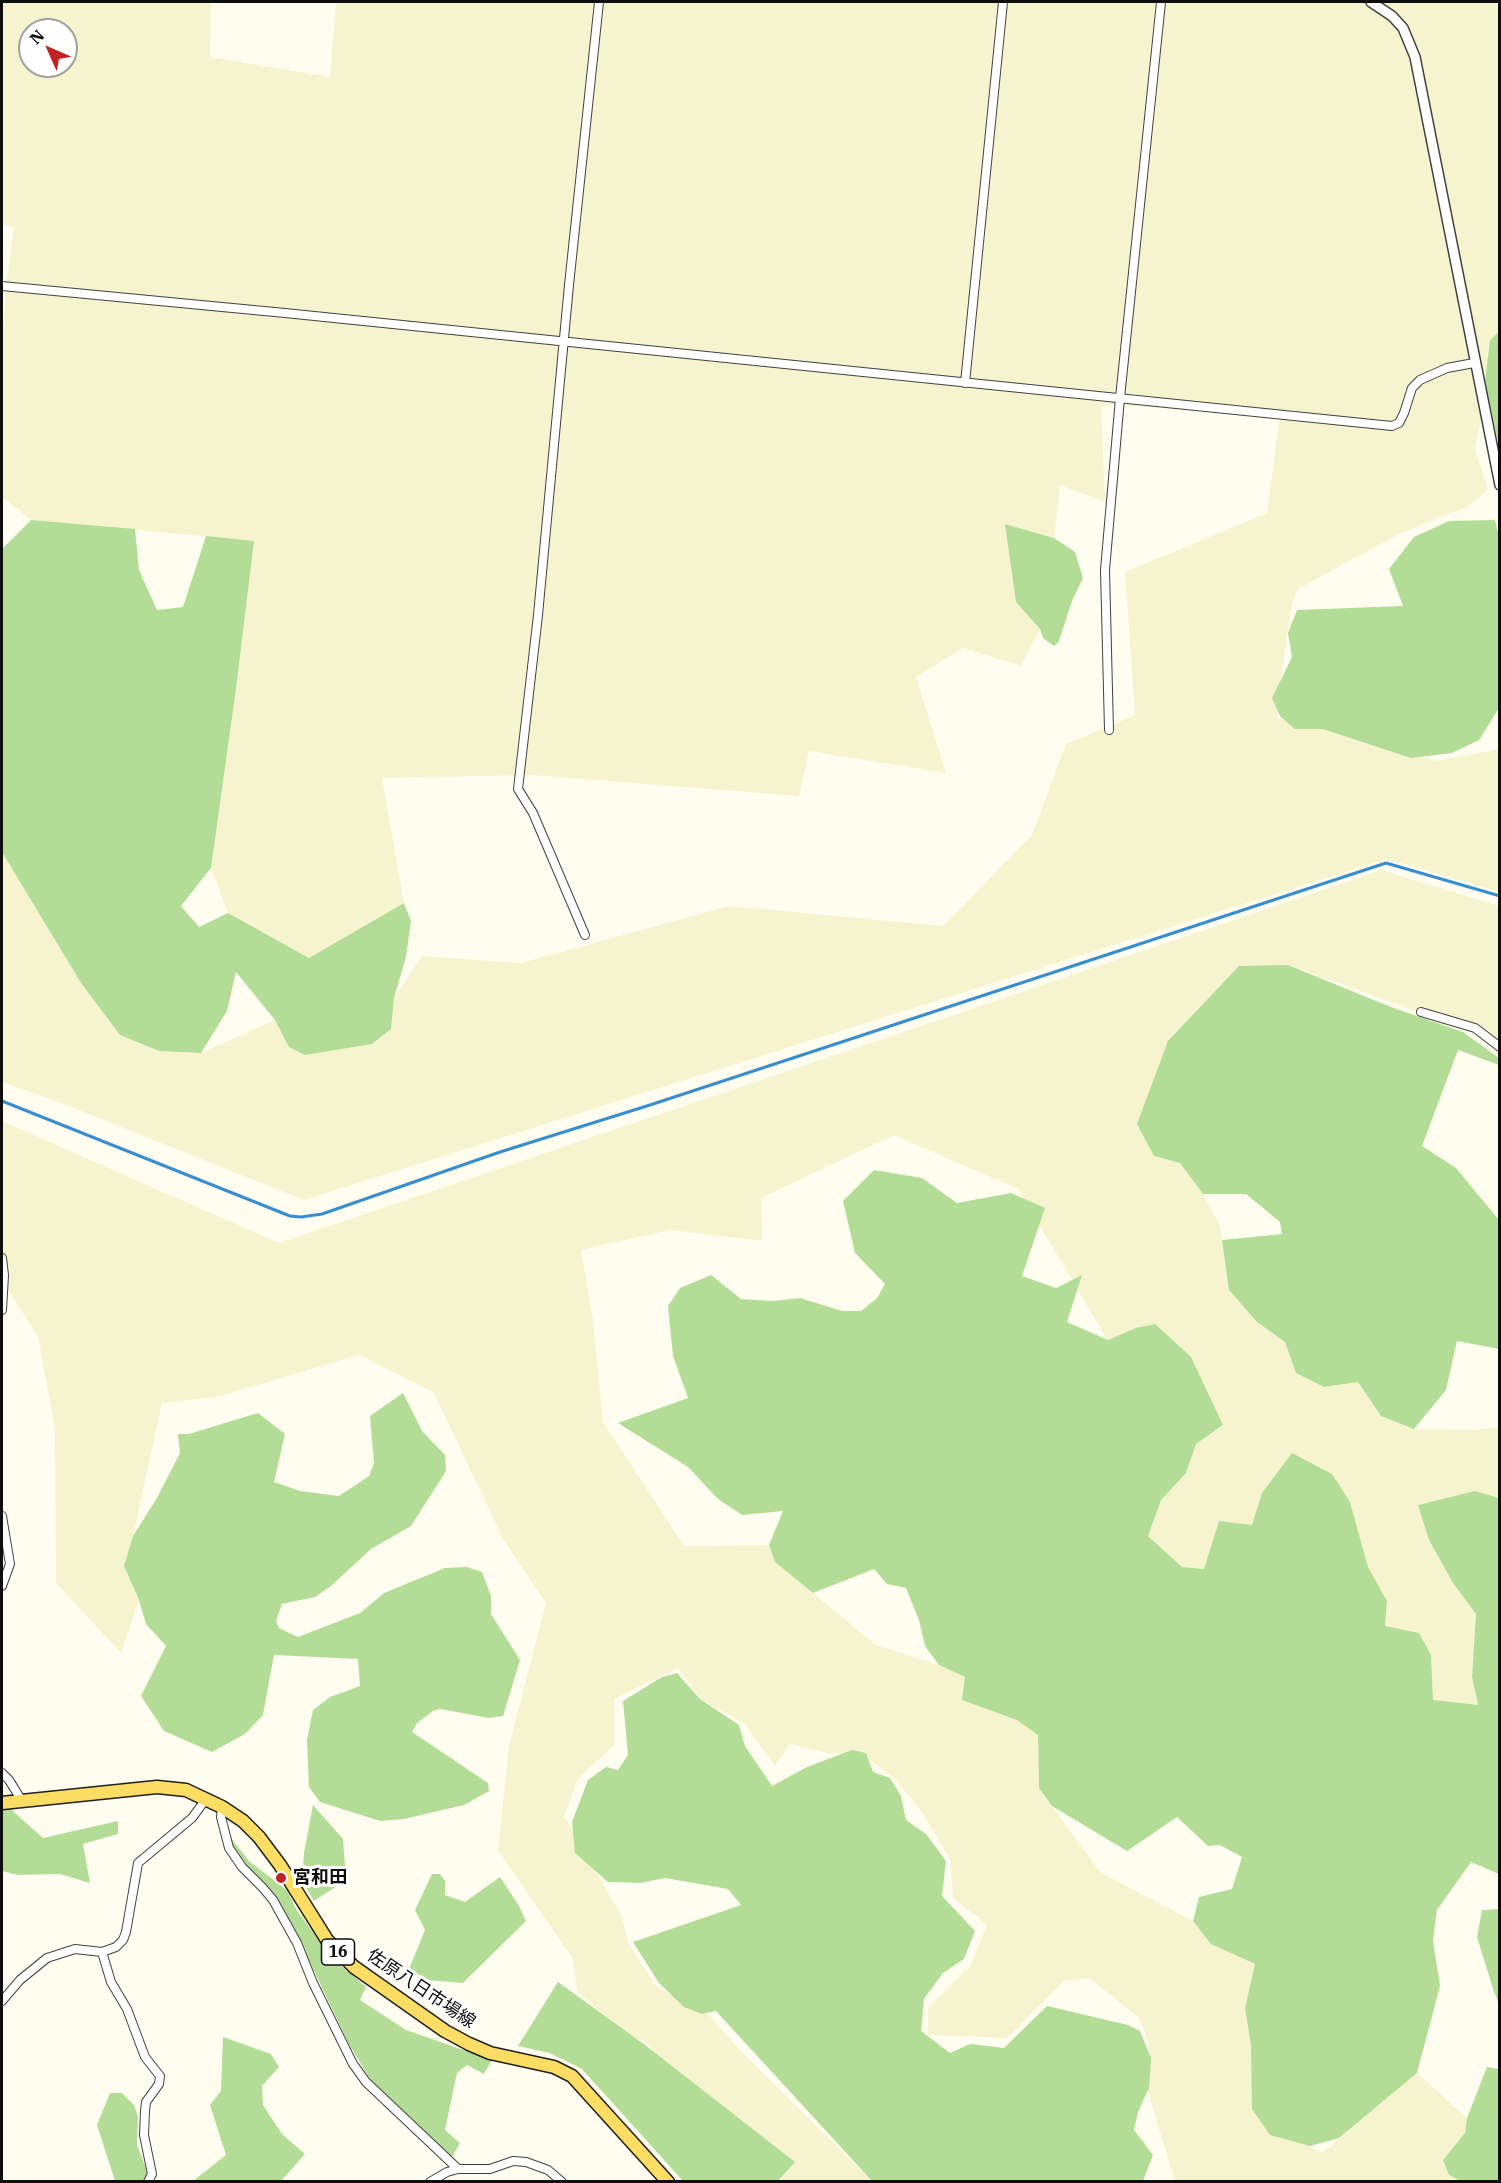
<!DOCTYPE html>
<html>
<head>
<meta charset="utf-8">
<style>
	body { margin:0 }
	#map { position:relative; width:1501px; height:2183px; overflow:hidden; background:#fffdef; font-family:"IBM Plex Serif",serif }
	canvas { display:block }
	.frame { position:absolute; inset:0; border:3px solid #0e0e0e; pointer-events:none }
	.north { position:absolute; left:18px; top:18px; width:60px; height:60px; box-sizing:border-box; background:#fff; border:2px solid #9f9f9f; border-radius:50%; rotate:315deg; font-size:16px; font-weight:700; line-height:24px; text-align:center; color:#0e0e0e }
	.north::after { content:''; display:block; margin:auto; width:21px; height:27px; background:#c22223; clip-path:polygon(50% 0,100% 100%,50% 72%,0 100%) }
</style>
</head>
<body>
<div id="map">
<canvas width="1501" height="2183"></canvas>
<div class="frame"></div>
<div class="north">N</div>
</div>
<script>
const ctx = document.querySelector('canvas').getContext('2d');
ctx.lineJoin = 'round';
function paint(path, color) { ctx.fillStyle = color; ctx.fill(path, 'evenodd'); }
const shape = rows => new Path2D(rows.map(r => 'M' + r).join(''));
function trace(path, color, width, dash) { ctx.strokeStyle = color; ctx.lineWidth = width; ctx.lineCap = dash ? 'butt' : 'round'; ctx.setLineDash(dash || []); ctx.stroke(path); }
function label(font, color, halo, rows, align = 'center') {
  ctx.font = font + ' "IBM Plex Serif","Noto Sans JP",serif'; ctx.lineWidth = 6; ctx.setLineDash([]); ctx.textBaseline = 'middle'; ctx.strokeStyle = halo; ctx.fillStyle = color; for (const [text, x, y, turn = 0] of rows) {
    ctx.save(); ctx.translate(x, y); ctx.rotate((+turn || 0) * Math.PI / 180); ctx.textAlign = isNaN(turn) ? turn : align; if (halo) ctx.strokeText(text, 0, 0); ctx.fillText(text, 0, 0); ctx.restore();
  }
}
paint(shape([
	[2,2,211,2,210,57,330,77,336,2,1499,2,1499,340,1489,379,1475,449,1488,490,1469,506,1403,532,1298,589,1292,604,1278,696,1278,718,1368,740,1436,761,1499,749,1499,892,1387,859,304,1200,64,1104,2,1082,2,852,81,983,120,1035,159,1051,201,1053,275,1020,289,1046,305,1055,372,1044,391,1029,394,998,422,956,521,963,729,906,943,926,1032,835,1066,744,1135,715,1125,572,1267,513,1280,416,1101,404,1105,502,1060,485,1054,538,1006,524,1016,602,1040,629,1021,666,963,648,916,677,946,773,809,751,799,796,531,775,382,778,404,903,309,958,228,913,211,868,236,689,254,541,31,520,2,497,2,345,6,286,14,227,2,224],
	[30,30,66,30,66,66,30,66],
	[1382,870,1499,906,1499,1041,1288,965,1154,1156,1180,1163,1203,1194,1220,1226,1229,1290,1257,1322,1285,1342,1296,1373,1324,1387,1358,1382,1381,1416,1414,1429,1474,1430,1499,1427,1499,1498,1475,1491,1418,1505,1429,1540,1453,1583,1476,1614,1472,1677,1478,1706,1433,1700,1431,1655,1419,1633,1385,1626,1387,1601,1368,1567,1350,1502,1262,1493,1252,1525,1219,1521,1204,1569,1182,1567,1148,1536,1161,1500,1186,1473,1196,1444,1223,1426,1136,1328,1108,1341,1018,1189,894,1135,761,1198,762,1241,670,1230,581,1250,593,1320,603,1422,684,1546,769,1545,775,1562,876,1645,939,1665,965,1677,962,1700,1017,1720,1038,1735,1039,1788,1100,1872,1193,1921,1211,1944,1255,1964,1245,2008,1251,2046,1270,2135,1310,2146,1322,2153,1417,2073,1467,2118,1465,2133,1443,2160,1449,2175,1460,2181,1175,2181,1147,2089,1150,2054,1144,2029,1138,2017,1089,1978,1064,1981,1007,2038,928,2035,928,2008,970,1966,987,1925,953,1898,950,1859,920,1809,894,1778,859,1753,832,1754,790,1744,775,1766,744,1723,702,1700,678,1668,614,1699,614,1745,578,1779,564,1816,622,1917,628,1943,656,1986,710,2016,739,2049,872,2181,779,2181,793,2164,666,2064,644,2041,628,2036,577,1991,573,1959,498,1850,509,1746,546,1603,502,1537,434,1393,359,1355,217,1397,162,1403,133,1536,124,1566,139,1600,121,1653,56,1583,55,1429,38,1336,2,1281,2,1121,279,1243]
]), '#f6f4cf');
paint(shape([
	[1499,332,1499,446,1485,382,1490,340],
	[31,520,135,529,139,570,157,610,183,607,206,536,254,541,236,689,211,868,181,906,199,927,228,913,309,958,404,903,411,921,406,957,394,998,391,1029,372,1044,305,1055,289,1047,275,1020,236,972,227,1011,201,1053,159,1051,120,1035,81,983,2,852,2,547,4,547],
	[1495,520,1500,541,1499,708,1479,740,1452,753,1411,758,1323,729,1295,729,1280,716,1272,698,1292,657,1288,633,1297,610,1403,606,1389,569,1414,537,1449,521],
	[1005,524,1054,538,1075,552,1083,578,1072,601,1059,641,1054,646,1043,638,1040,629,1016,602],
	[1288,965,1391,1007,1463,1032,1499,1058,1499,1065,1458,1050,1422,1146,1456,1168,1499,1220,1499,1349,1457,1341,1446,1390,1414,1429,1381,1416,1358,1382,1324,1387,1296,1373,1285,1342,1257,1322,1229,1290,1222,1240,1282,1234,1280,1222,1246,1194,1203,1194,1180,1163,1154,1156,1137,1124,1168,1041,1239,966],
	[874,1170,922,1178,957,1203,1011,1193,1045,1208,1022,1276,1056,1288,1082,1275,1067,1322,1108,1340,1136,1328,1155,1324,1191,1357,1223,1425,1196,1444,1186,1473,1161,1500,1148,1536,1182,1567,1204,1569,1219,1521,1252,1525,1262,1493,1292,1453,1332,1474,1350,1502,1368,1567,1387,1601,1385,1626,1419,1633,1431,1655,1433,1700,1478,1705,1472,1677,1476,1614,1453,1583,1429,1540,1418,1505,1475,1491,1499,1498,1499,1874,1471,1862,1437,1910,1433,1941,1440,1986,1417,2073,1339,2138,1310,2146,1270,2135,1252,2109,1251,2046,1245,2008,1255,1964,1211,1944,1193,1921,1199,1897,1232,1889,1242,1857,1220,1845,1208,1846,1177,1817,1127,1851,1052,1806,1039,1788,1038,1735,1017,1720,962,1700,965,1677,939,1665,925,1646,919,1620,906,1588,887,1584,874,1569,813,1593,775,1562,769,1545,783,1511,742,1515,718,1499,688,1467,618,1423,688,1398,673,1356,668,1306,680,1288,711,1275,741,1299,773,1301,800,1298,842,1311,861,1311,877,1298,885,1284,855,1253,843,1201],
	[403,1393,422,1431,445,1455,446,1471,411,1526,371,1549,331,1586,315,1597,282,1604,276,1621,279,1628,298,1637,360,1613,384,1593,445,1568,467,1567,482,1572,491,1596,491,1614,520,1660,503,1716,489,1718,440,1709,433,1711,417,1723,412,1732,488,1783,489,1791,464,1805,404,1819,380,1821,320,1802,309,1787,307,1740,313,1710,330,1697,360,1686,358,1659,274,1655,263,1715,245,1734,212,1752,164,1731,141,1696,166,1646,146,1624,139,1600,124,1566,133,1536,157,1498,180,1453,178,1434,189,1434,258,1413,285,1434,274,1482,300,1491,339,1496,369,1476,374,1463,370,1416],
	[677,1673,700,1699,739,1725,745,1746,772,1786,807,1767,852,1750,866,1753,873,1772,890,1778,901,1796,906,1820,926,1834,946,1861,942,1896,975,1931,964,1959,943,1973,924,1999,921,2031,950,2053,970,2044,1004,2048,1047,2006,1128,2025,1140,2031,1151,2058,1149,2088,1138,2112,1134,2130,1153,2155,1143,2181,872,2181,716,2011,702,2014,684,2007,659,1983,633,1942,741,1905,728,1889,665,1878,640,1883,608,1882,575,1853,572,1822,588,1780,606,1767,618,1770,628,1755,623,1701,662,1677],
	[2,1796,15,1813,43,1838,118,1821,118,1834,83,1844,90,1883,60,1874,18,1875,2,1871],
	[313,1805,343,1839,346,1880,314,1901,302,1881,304,1853],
	[231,1838,250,1862,287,1890,296,1909,331,1957,366,1987,360,2000,406,2030,492,2060,484,2074,467,2065,457,2073,445,2130,460,2143,452,2157,371,2081,349,2044,301,1944,233,1851],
	[432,1874,440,1874,445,1881,445,1895,465,1902,500,1877,519,1906,526,1921,463,1983,428,1980,409,1969,425,1930,415,1910],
	[1499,1909,1500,1909,1499,2004,1494,1992,1477,1937,1482,1910],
	[558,1982,645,2045,795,2162,778,2181,683,2181,582,2069,550,2053,518,2046],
	[223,2037,271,2054,279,2067,262,2086,263,2105,282,2134,305,2154,281,2181,193,2181,226,2155,210,2105,221,2091],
	[1487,2067,1499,2069,1499,2181,1460,2181,1449,2175,1443,2160,1465,2133,1467,2118],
	[110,2093,122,2093,134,2105,138,2117,137,2145,151,2181,115,2181,97,2125]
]), '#b3dc97');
trace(shape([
	[2,1101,290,1216,301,1217,322,1214,500,1152,650,1105,1386,863,1500,896]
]), '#388dd0', 3);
const minor = shape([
	[2,286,285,313,1392,426,1399,423,1404,413,1412,388,1420,380,1447,368,1474,363],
	[965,383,1003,2],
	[1109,730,1105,570,1120,398,1161,2],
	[585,935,533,813,518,789,538,615,569,285,599,2],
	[1421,1012,1475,1028,1500,1047],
	[2,1258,4,1275,2,1310],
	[2,1516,10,1564,2,1586],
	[2,1773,9,1780,22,1801],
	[222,1807,221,1817,229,1848,242,1867,263,1888,273,1900,297,1943,313,1983,353,2064,366,2082,458,2169],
	[102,1952,111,1982,127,2009,145,2057,160,2076,159,2084,146,2102,145,2111,144,2135,152,2174,148,2182],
	[2,2001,20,1980,47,1958,75,1949,102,1952,116,1947,123,1940,126,1932,138,1863,192,1818,206,1799],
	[430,2182,447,2172,458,2169,490,2169,513,2161,526,2162,548,2170,562,2182]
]);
const tertiary = shape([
	[1371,2,1392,16,1403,28,1415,57,1500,485]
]);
const primary = shape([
	[2,1803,157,1787,186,1790,222,1807,243,1821,259,1837,280,1865,327,1940,354,1967,445,2031,469,2044,490,2053,554,2067,572,2076,668,2182]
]);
trace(minor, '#414141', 10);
trace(tertiary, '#414141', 12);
trace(primary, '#1f1f1f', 15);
trace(minor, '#fff', 8);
trace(tertiary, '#fff', 9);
trace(primary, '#fbdd63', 12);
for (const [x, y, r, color] of [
	[281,1878,6,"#c22223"]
]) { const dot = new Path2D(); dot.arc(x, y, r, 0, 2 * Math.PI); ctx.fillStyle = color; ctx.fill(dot); trace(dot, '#fff', 2); }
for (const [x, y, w] of [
	[338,1952,33]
]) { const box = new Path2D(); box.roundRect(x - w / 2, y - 13, w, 26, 4.5); ctx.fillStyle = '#fff'; ctx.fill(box); trace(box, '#0e0e0e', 1.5); }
label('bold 16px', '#0e0e0e', null, [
	["16",338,1952]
]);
label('bold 18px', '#0e0e0e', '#fff', [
	["宮和田",293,1878]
], 'left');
label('18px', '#0e0e0e', '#fff', [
	["佐原八日市場線",421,1989,34]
]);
</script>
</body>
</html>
